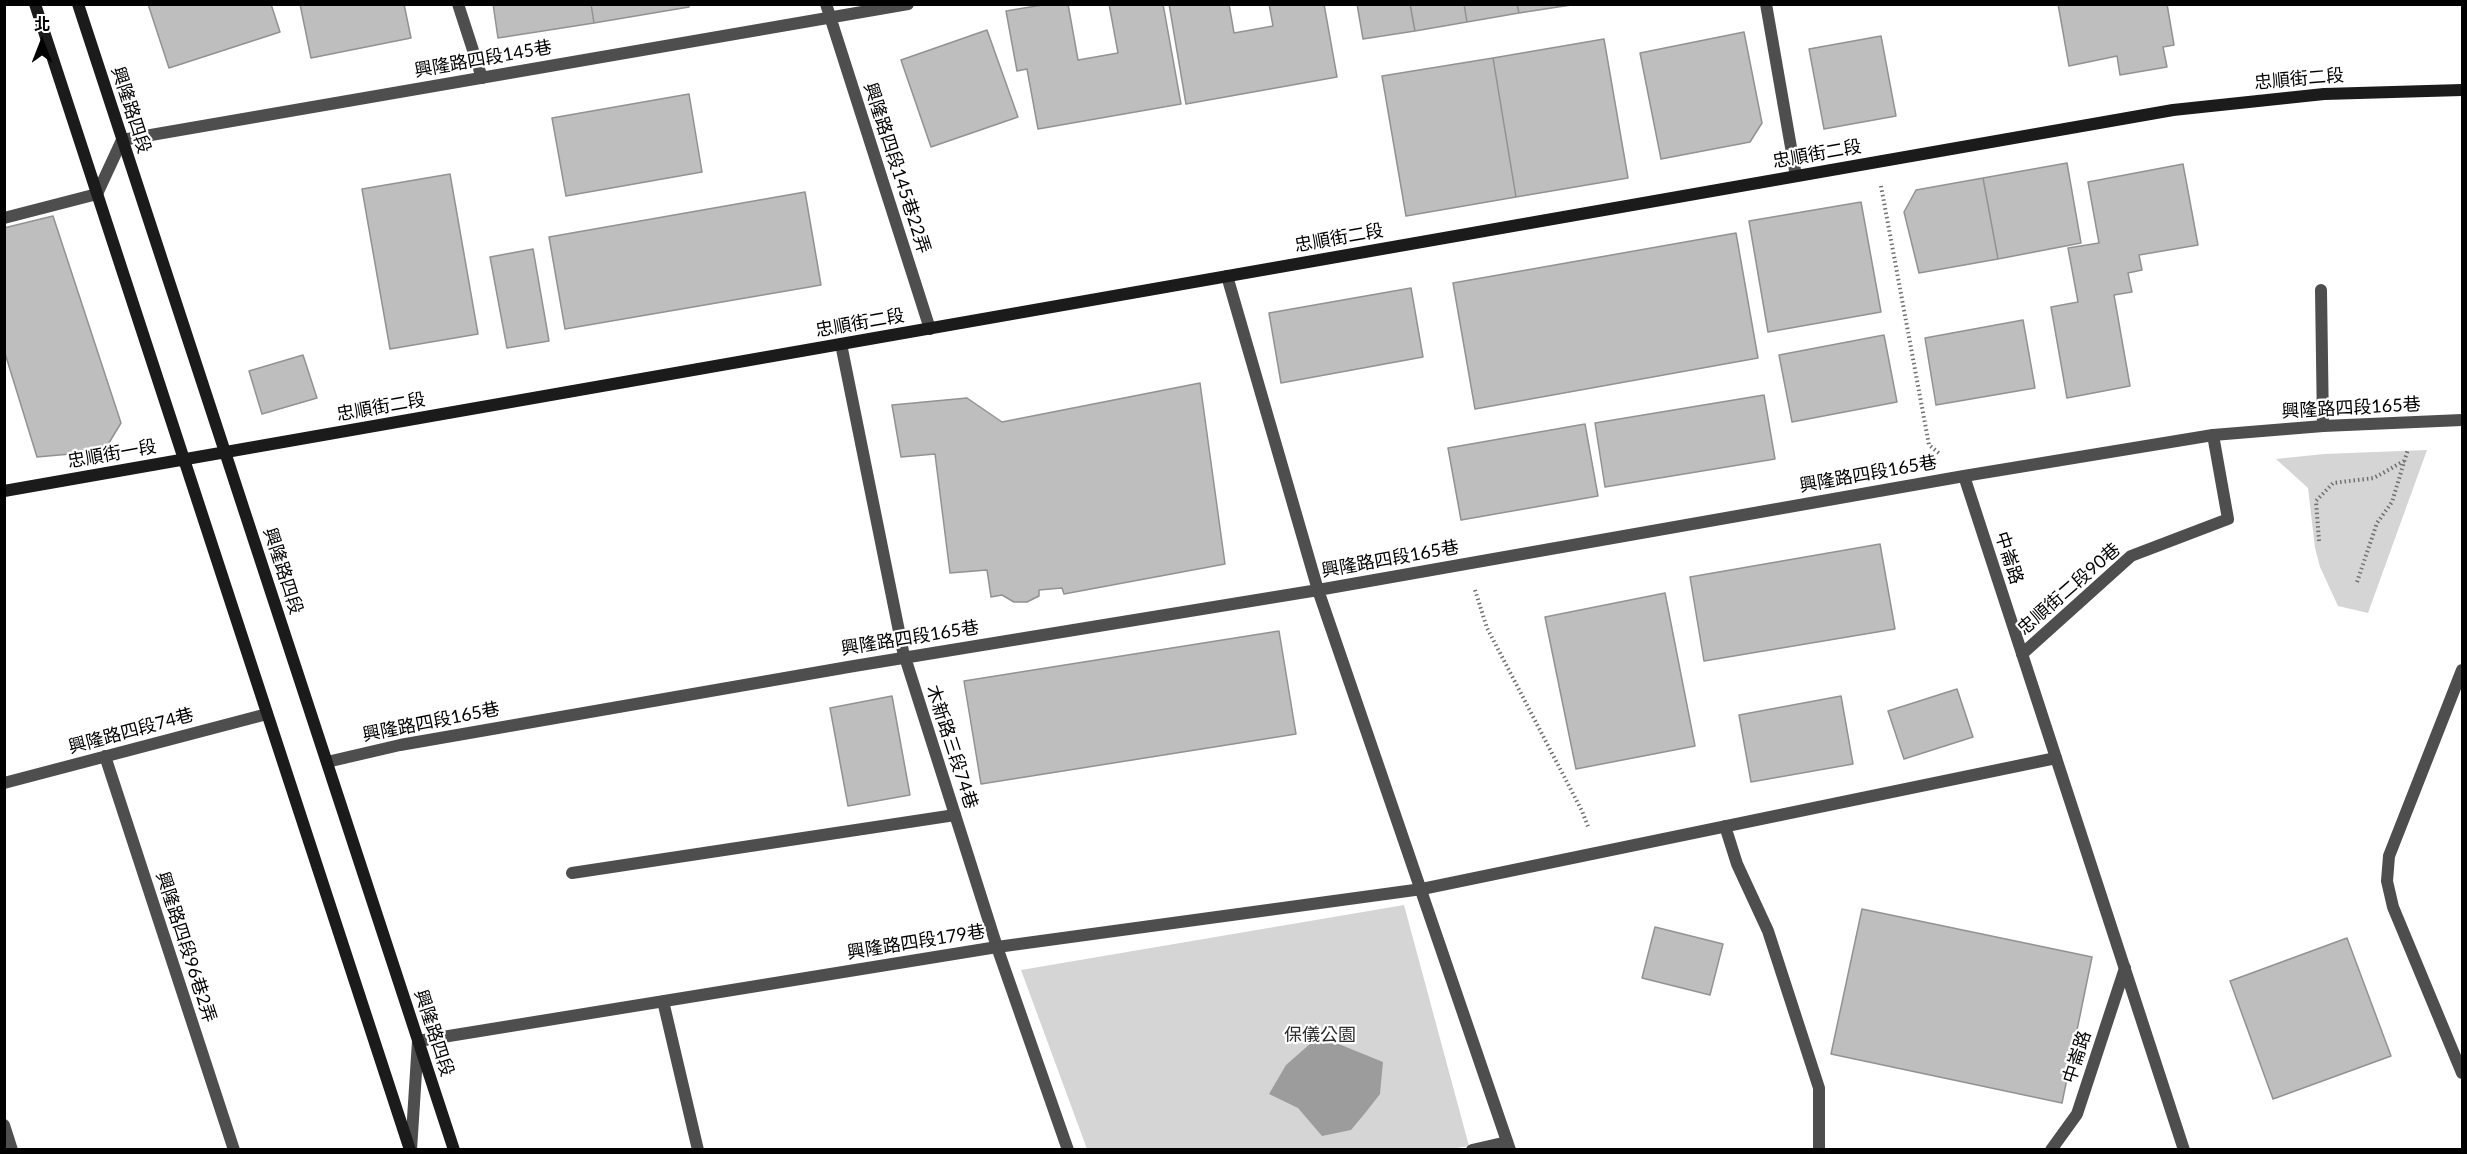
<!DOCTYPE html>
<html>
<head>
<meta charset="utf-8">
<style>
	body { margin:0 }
	#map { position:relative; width:2467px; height:1154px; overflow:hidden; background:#fff; font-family:Lato,"Noto Sans TC",sans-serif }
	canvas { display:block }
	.frame { position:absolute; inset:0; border:6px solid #000; pointer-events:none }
	.north { position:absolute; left:12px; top:12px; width:60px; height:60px; -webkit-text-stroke:4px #fff; paint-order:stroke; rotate:0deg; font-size:16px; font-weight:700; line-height:24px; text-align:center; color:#000 }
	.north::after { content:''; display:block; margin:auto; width:21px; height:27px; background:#000; clip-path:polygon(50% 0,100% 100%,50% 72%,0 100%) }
</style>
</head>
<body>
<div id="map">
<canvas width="2467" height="1154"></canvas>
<div class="frame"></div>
<div class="north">北</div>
</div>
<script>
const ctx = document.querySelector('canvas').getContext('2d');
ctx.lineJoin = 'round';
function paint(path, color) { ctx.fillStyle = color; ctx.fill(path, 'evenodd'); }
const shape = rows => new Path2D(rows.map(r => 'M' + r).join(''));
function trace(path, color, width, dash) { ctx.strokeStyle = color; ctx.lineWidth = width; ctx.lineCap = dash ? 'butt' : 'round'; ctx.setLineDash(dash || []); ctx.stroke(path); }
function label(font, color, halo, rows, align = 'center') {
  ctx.font = font + ' Lato,"Noto Sans TC",sans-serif'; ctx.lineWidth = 4.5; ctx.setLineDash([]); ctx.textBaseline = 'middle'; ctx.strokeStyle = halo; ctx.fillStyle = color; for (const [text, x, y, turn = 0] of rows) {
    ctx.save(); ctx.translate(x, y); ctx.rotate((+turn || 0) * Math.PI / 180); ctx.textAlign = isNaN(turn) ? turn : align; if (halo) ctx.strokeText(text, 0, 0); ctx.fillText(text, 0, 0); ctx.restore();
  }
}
paint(shape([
	[2427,450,2368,613,2338,606,2320,567,2315,548,2308,488,2276,459,2324,454],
	[1404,905,1469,1146,1445,1150,1087,1149,1021,970]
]), '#d5d5d5');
paint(shape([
	[1319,1036,1383,1062,1380,1094,1366,1112,1351,1130,1322,1136,1298,1108,1269,1094,1286,1065]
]), '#9c9c9c');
const building = shape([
	[148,4,271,4,280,32,169,68,148,4],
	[300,4,404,4,411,38,311,58,300,4],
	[493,4,591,4,594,23,498,38,493,4],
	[591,4,689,4,689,7,594,23,591,4],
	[1048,4,1068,4,1078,60,1118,53,1109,4,1163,4,1181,104,1038,129,1027,69,1017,71,1006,11,1048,4],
	[1169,4,1229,4,1234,33,1273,26,1269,4,1324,4,1337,77,1186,104,1169,4],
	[1357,4,1410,4,1415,31,1363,39,1357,4],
	[1410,4,1464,4,1467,22,1415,31,1410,4],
	[1464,4,1517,4,1519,13,1467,22,1464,4],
	[1517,4,1571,4,1571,5,1519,13,1517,4],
	[2058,4,2167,4,2174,45,2163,47,2167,67,2120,75,2117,56,2069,66,2058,4],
	[987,30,1018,117,931,147,901,60,987,30],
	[1744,32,1762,123,1750,142,1661,159,1640,53,1744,32],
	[1881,36,1896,116,1824,129,1809,49,1881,36],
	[1604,39,1628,178,1516,197,1493,58,1604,39],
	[1493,58,1516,197,1406,216,1382,76,1493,58],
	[689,94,702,172,566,196,552,118,689,94],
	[2067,163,2081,243,1998,259,1983,178,2067,163],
	[2183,164,2198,245,2139,255,2142,270,2128,273,2132,292,2114,295,2130,386,2067,398,2051,307,2078,302,2068,248,2099,243,2088,182,2183,164],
	[450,174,478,334,390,349,362,189,450,174],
	[1983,178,1998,259,1919,273,1904,212,1916,190,1983,178],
	[805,192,821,285,565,329,549,237,805,192],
	[1861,202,1881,312,1768,332,1749,221,1861,202],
	[53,216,121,423,104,451,37,457,4,350,4,228,53,216],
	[1736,233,1758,358,1475,409,1453,283,1736,233],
	[533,249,549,341,507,348,490,257,533,249],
	[1411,288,1423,357,1281,383,1269,313,1411,288],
	[2023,320,2035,388,1936,405,1925,338,2023,320],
	[1884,335,1897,402,1792,422,1779,355,1884,335],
	[303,355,317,398,262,414,249,371,303,355],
	[1200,383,1225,564,1064,594,1062,588,1039,590,1039,596,1027,602,1014,602,1002,595,991,597,987,570,950,573,935,454,901,457,892,405,967,398,1002,422,1200,383],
	[1764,395,1775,459,1605,487,1595,423,1764,395],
	[1585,424,1598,496,1461,520,1448,448,1585,424],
	[1880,544,1895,629,1704,661,1690,577,1880,544],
	[1665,593,1695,746,1576,769,1545,617,1665,593],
	[1279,631,1296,734,981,784,964,681,1279,631],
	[1957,689,1973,737,1904,759,1888,711,1957,689],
	[892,696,910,795,848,806,830,708,892,696],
	[1841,696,1853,764,1751,782,1739,715,1841,696],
	[1862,909,2092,957,2062,1103,1831,1054,1862,909],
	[1655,927,1723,944,1710,995,1642,978,1655,927],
	[2347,938,2391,1056,2273,1099,2230,981,2347,938]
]);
paint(building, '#bebebe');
trace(building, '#929292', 1.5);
trace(shape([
	[1881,186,1929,445,1940,454],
	[2319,541,2316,501,2333,483,2374,478,2404,461],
	[2357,582,2377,523,2392,502,2408,449],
	[1475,590,1487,628,1582,811,1589,829]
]), '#707070', 4, [1.5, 3]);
trace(shape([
	[458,4,482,78],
	[4,218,97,194],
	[2321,290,2323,426],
	[2022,654,2131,556,2228,519,2213,435],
	[2462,670,2389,856,2387,881,2393,907,2462,1073],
	[105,756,234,1150],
	[4,783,267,714],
	[1725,826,1737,864,1768,931,1819,1088,1819,1150],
	[572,873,955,815],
	[663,1001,698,1150],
	[411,1150,418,1041,997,947,1422,889,2056,758],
	[1472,1150,1507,1142],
	[2051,1150,2077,1114,2125,968]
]), '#4e4e4e', 12);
trace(shape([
	[826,4,930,329],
	[1766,4,1796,176],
	[97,194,122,140,908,4],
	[1227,276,1318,590,1510,1150],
	[841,344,903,651,997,947,1068,1150],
	[1964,476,2184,1150],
	[327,762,400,745,854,666,1318,590,1964,476,2213,435,2323,426,2462,420],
	[4,1125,12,1150]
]), '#4e4e4e', 12);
trace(shape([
	[35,4,410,1150],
	[78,4,454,1150],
	[4,491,2173,110,2324,94,2462,90]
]), '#1b1b1b', 12);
label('18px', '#000', '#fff', [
	["興隆路四段145巷",483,59,-10],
	["忠順街二段",2299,79,-5],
	["興隆路四段",131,110,72],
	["忠順街二段",1817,154,-10],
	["興隆路四段145巷22弄",897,168,72],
	["忠順街二段",1339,238,-10],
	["忠順街二段",860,323,-10],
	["忠順街二段",381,407,-10],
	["興隆路四段165巷",2351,408,-3],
	["忠順街一段",112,454,-10],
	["興隆路四段165巷",1868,474,-10],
	["中崙路",2009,558,72],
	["興隆路四段165巷",1390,559,-10],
	["興隆路四段",283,571,72],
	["忠順街二段90巷",2069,589,-41],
	["興隆路四段165巷",910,638,-9],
	["興隆路四段165巷",431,722,-11],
	["興隆路四段74巷",131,731,-15],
	["木新路三段74巷",952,747,72],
	["興隆路四段179巷",916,942,-9],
	["興隆路四段96巷2弄",186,947,72],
	["興隆路四段",434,1033,72],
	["中崙路",2077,1057,-72]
]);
label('18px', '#2c2c2c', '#fff', [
	["保儀公園",1320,1035]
]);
</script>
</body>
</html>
